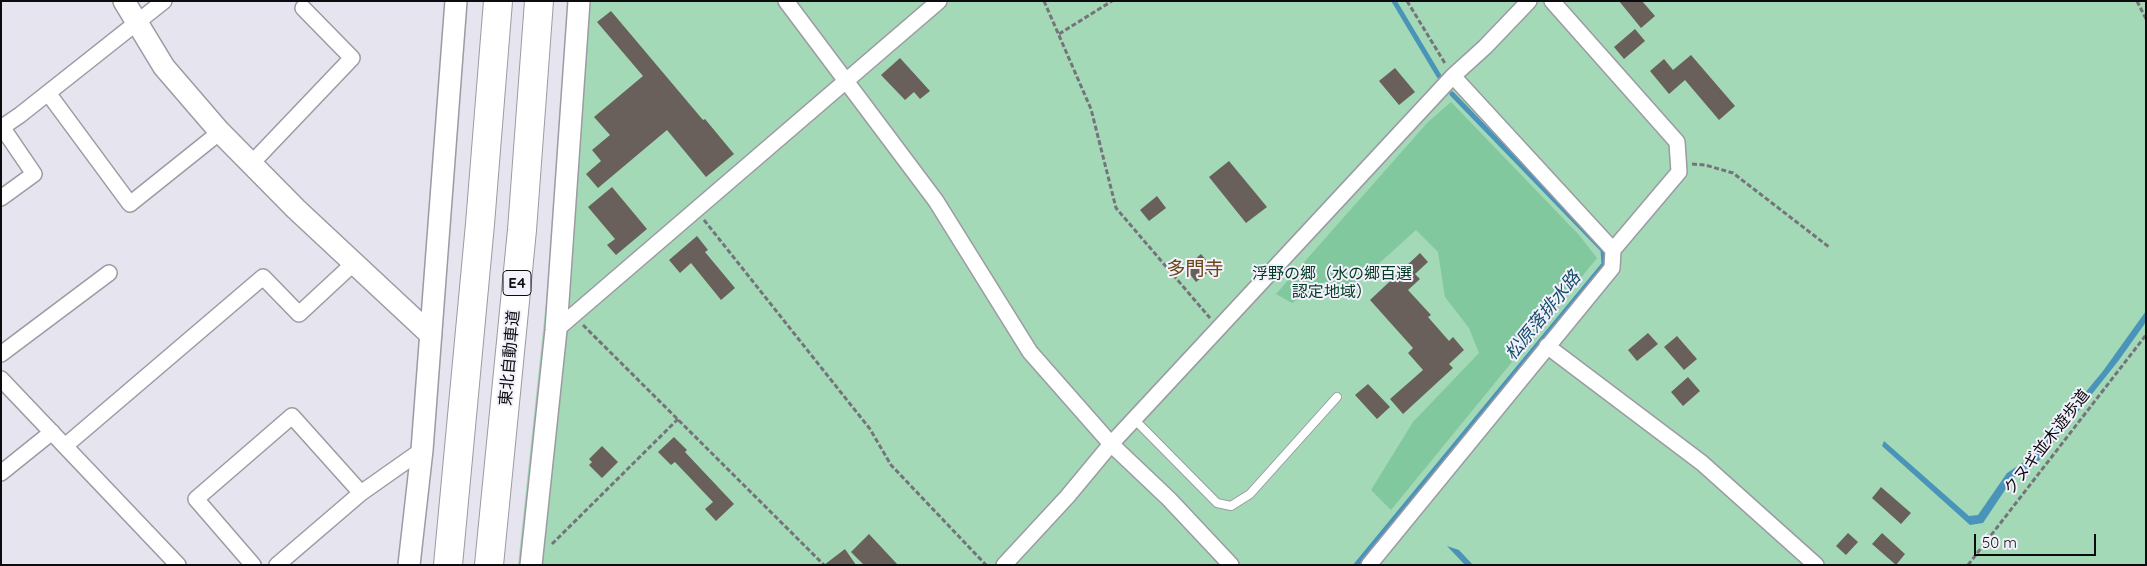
<!DOCTYPE html>
<html>
<head>
<meta charset="utf-8">
<style>
	body { margin:0 }
	#map { position:relative; width:2147px; height:566px; overflow:hidden; background:#e6e4ee; font-family:Quicksand,sans-serif }
	canvas { display:block }
	.frame { position:absolute; inset:0; border:2px solid #0c0b0e; pointer-events:none }
	.scale { position:absolute; left:1974px; top:534px; width:122px; height:22px; box-sizing:border-box; border:2px solid #0c0b0e; border-top:0; padding-left:6px; font-size:15px; line-height:18px; white-space:nowrap; color:#0c0b0e; -webkit-text-stroke:4px #f3f1fb; paint-order:stroke }
</style>
</head>
<body>
<div id="map">
<canvas width="2147" height="566"></canvas>
<div class="frame"></div>
<div class="scale">50 m</div>
</div>
<script>
const ctx = document.querySelector('canvas').getContext('2d');
ctx.lineJoin = 'round';
function paint(path, color) { ctx.fillStyle = color; ctx.fill(path, 'evenodd'); }
const shape = rows => new Path2D(rows.map(r => 'M' + r).join(''));
function trace(path, color, width, dash) { ctx.strokeStyle = color; ctx.lineWidth = width; ctx.lineCap = dash ? 'butt' : 'round'; ctx.setLineDash(dash || []); ctx.stroke(path); }
function label(font, color, halo, rows, align = 'center') {
  ctx.font = font + ' Quicksand,"Noto Sans JP",sans-serif'; ctx.lineWidth = 4; ctx.setLineDash([]); ctx.textBaseline = 'middle'; ctx.strokeStyle = halo; ctx.fillStyle = color; for (const [text, x, y, turn = 0] of rows) {
    ctx.save(); ctx.translate(x, y); ctx.rotate((+turn || 0) * Math.PI / 180); ctx.textAlign = isNaN(turn) ? turn : align; if (halo) ctx.strokeText(text, 0, 0); ctx.fillText(text, 0, 0); ctx.restore();
  }
}
paint(shape([
	[578,1,2146,1,2146,565,518,565]
]), '#a3d9b7');
paint(shape([
	[1451,102,1579,235,1597,258,1391,510,1371,490,1413,422,1479,353,1469,328,1445,297,1438,252,1416,230,1344,295,1325,282,1292,303,1276,294,1428,122]
]), '#82c89e');
paint(shape([
	[2146,311,2146,322,2119,360,2038,462,2013,478,1983,523,1970,525,1882,446,1884,441,1969,516,1978,515,2007,473,2033,456,2103,371],
	[1447,546,1459,550,1473,565,1465,565]
]), '#4a94ba');
trace(shape([
	[1394,1,1439,76],
	[1356,565,1604,264,1603,250,1452,94]
]), '#4a94ba', 5);
paint(shape([
	[1619,1,1642,1,1655,16,1641,28],
	[611,11,703,120,705,119,734,154,706,177,667,130,598,188,586,174,601,161,592,150,610,135,594,117,643,76,597,22],
	[1635,29,1645,41,1624,59,1614,47],
	[1691,55,1735,106,1719,120,1685,80,1669,94,1650,71,1664,59,1673,70],
	[900,58,930,91,920,99,914,92,905,100,881,75],
	[1395,68,1415,92,1399,105,1379,81],
	[1229,161,1267,207,1246,223,1209,177],
	[612,187,647,229,616,255,607,245,615,239,588,207],
	[1157,196,1166,208,1149,221,1140,210],
	[697,236,708,250,705,252,735,288,721,300,691,263,680,273,669,260],
	[1420,253,1428,262,1415,274,1420,279,1408,290,1431,315,1428,317,1449,341,1453,337,1464,350,1449,364,1453,368,1403,414,1390,399,1423,370,1408,353,1413,348,1370,300],
	[1201,254,1213,268,1196,282,1185,268],
	[1648,333,1658,344,1637,361,1628,350],
	[1677,336,1697,359,1684,370,1664,347],
	[1688,377,1700,391,1683,406,1671,392],
	[1368,384,1390,407,1377,419,1355,395],
	[674,437,687,450,685,452,734,504,716,521,705,509,713,502,675,462,671,465,658,452],
	[602,446,618,462,602,478,589,465,592,462,589,459],
	[1881,487,1911,513,1901,524,1872,498],
	[1848,533,1858,542,1846,555,1836,546],
	[1882,533,1905,554,1896,565,1872,544],
	[869,534,898,565,864,565,851,552],
	[845,549,856,565,824,565]
]), '#69605c');
const lane = shape([
	[1134,419,1217,503,1231,506,1250,494,1337,397]
]);
const street = shape([
	[786,1,936,201,1030,352,1111,444,1169,499,1231,565],
	[1552,1,1677,142,1679,172,1613,250],
	[48,93,130,204,220,132],
	[1,128,20,115,164,1],
	[251,164,352,58,303,8],
	[1,198,34,174,2,127],
	[556,330,939,1],
	[1547,346,1702,463,1816,565],
	[1,354,109,273],
	[1,379,178,565],
	[65,446,263,277,299,314,354,263],
	[1,473,52,432],
	[253,565,196,499,292,416,361,493],
	[277,565,361,493,422,450],
	[1004,565,1067,497,1111,444,1453,76,1485,47,1529,1],
	[1369,565,1612,268,1613,250,1453,76]
]);
const secondary = shape([
	[124,1,164,67,220,132,296,209,431,335],
	[409,565,422,450,456,1],
	[531,565,556,330,579,1]
]);
const highway = shape([
	[448,565,480,224,498,1],
	[489,565,522,230,539,1]
]);
trace(lane, '#9c9aa3', 10);
trace(street, '#9c9aa3', 18);
trace(secondary, '#9c9aa3', 24);
trace(highway, '#9c9aa3', 30);
trace(shape([
	[1044,1,1091,109,1116,208,1210,318],
	[1407,1,1446,65],
	[2137,1,2146,19],
	[1059,34,1112,1],
	[1692,164,1705,165,1733,173,1829,247],
	[704,220,870,429,891,465,986,565],
	[583,325,824,565],
	[552,544,678,419],
	[1968,565,2146,335]
]), '#76747b', 3, [5, 2.5]);
trace(lane, '#fff', 8);
trace(street, '#fff', 15);
trace(secondary, '#fff', 21);
trace(highway, '#fff', 28);
for (const [x, y, w] of [
	[517,283,28]
]) { const box = new Path2D(); box.roundRect(x - w / 2, y - 12.5, w, 25, 4); ctx.fillStyle = '#f3f1fb'; ctx.fill(box); trace(box, '#0c0b0e', 1); }
label('bold 15px', '#0c0b0e', null, [
	["E4",517,283]
]);
label('16px', '#033d23', '#f3f1fb', [
	["浮野の郷（水の郷百選",1332,274],
	["認定地域）",1332,292]
]);
label('16px', '#0c0b0e', '#f3f1fb', [
	["東北自動車道",510,358,-85],
	["クヌギ並木遊歩道",2047,442,-52]
]);
label('italic 18px', '#154f6b', '#f3f1fb', [
	["松原落排水路",1543,316,-51]
]);
label('19px', '#6b4716', '#f3f1fb', [
	["多門寺",1195,269]
]);
</script>
</body>
</html>
